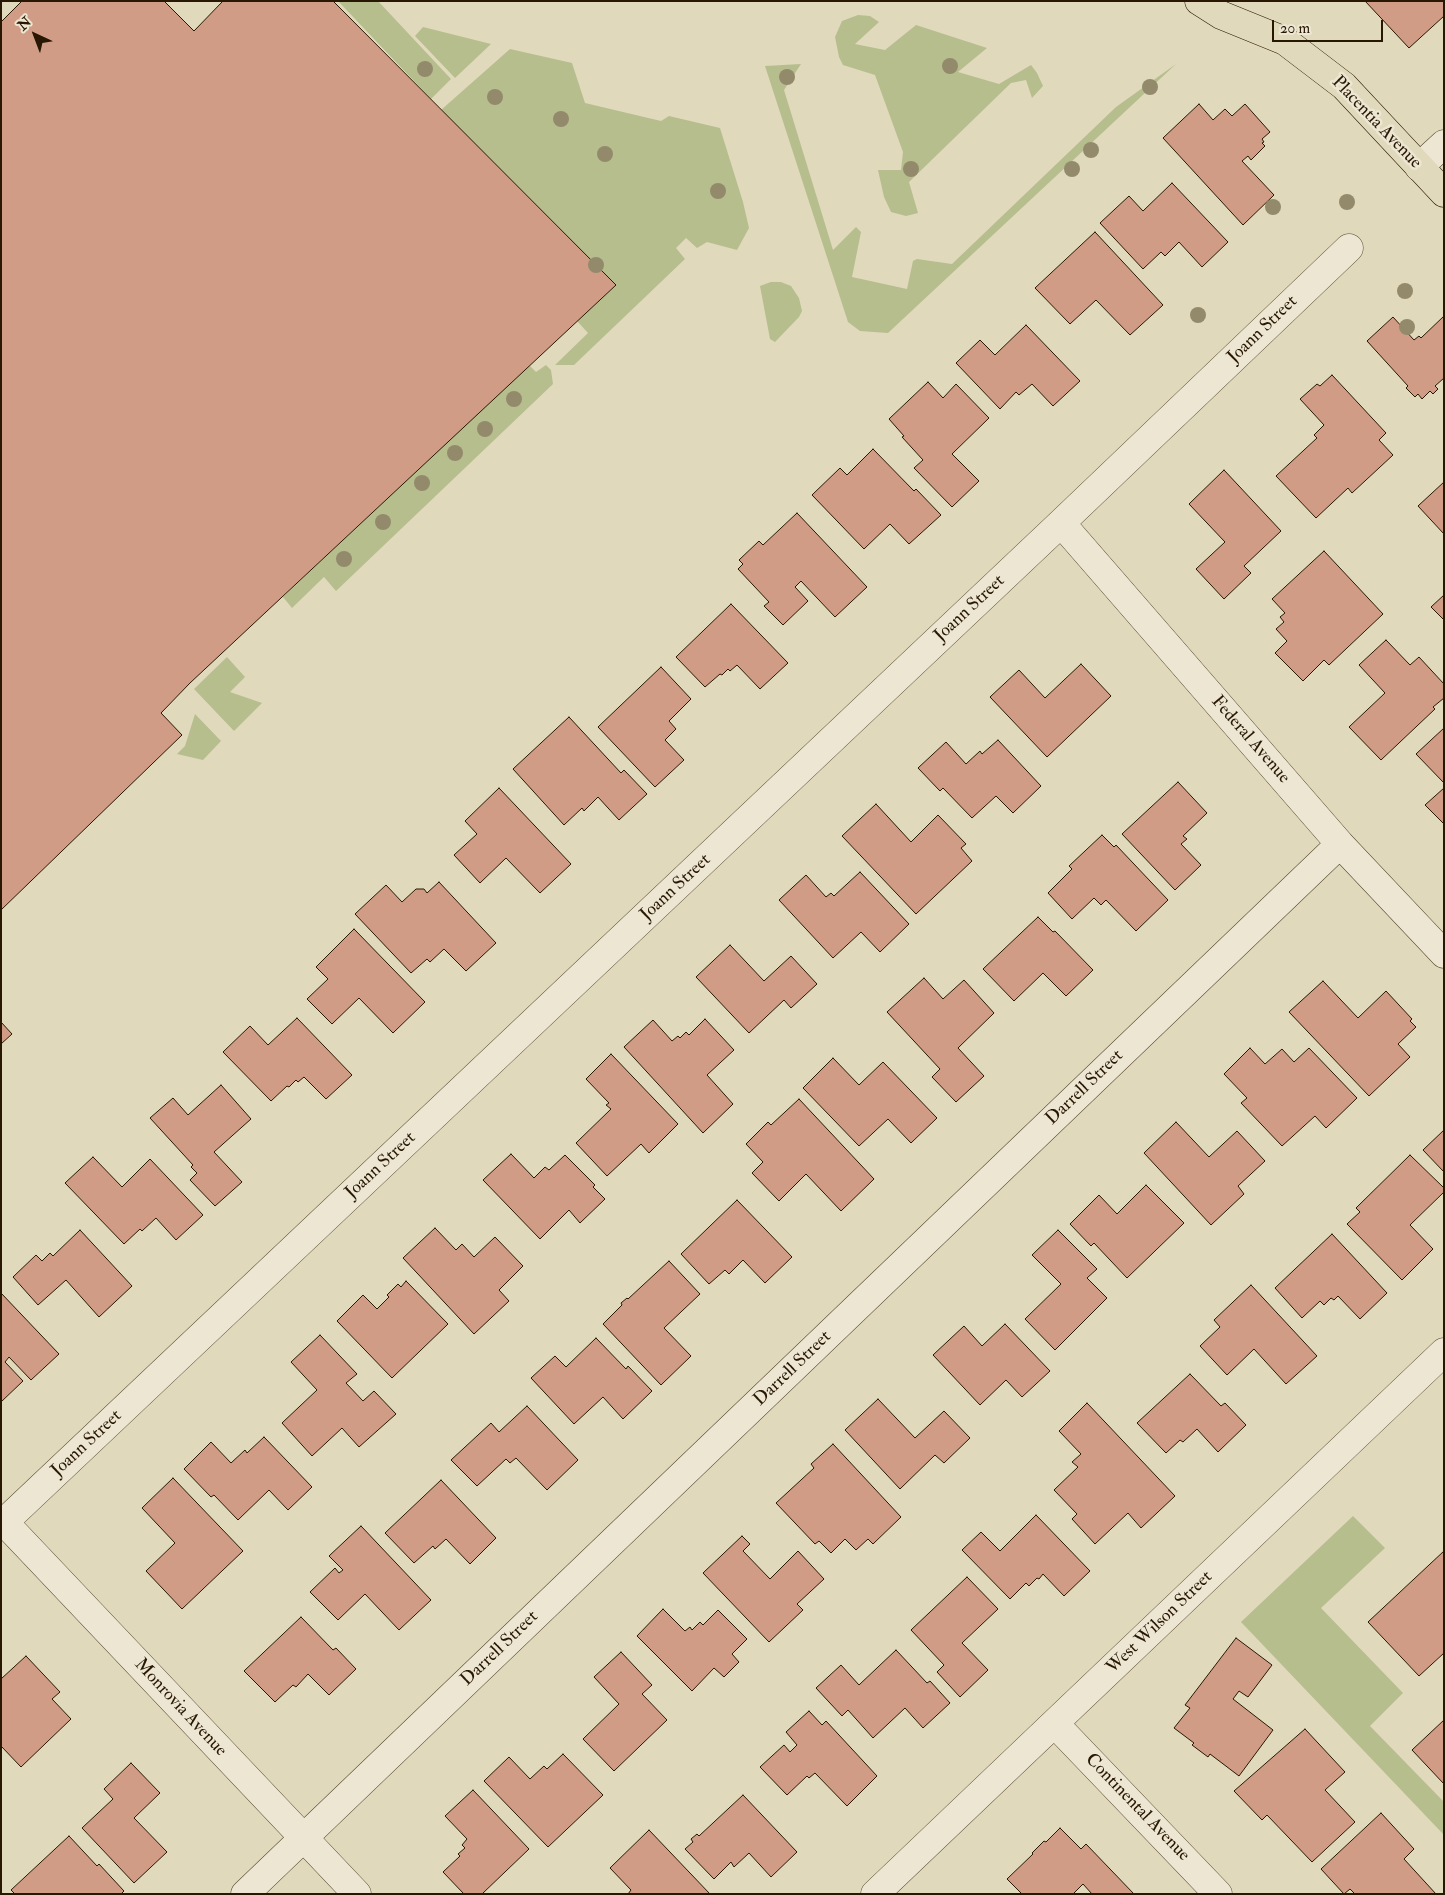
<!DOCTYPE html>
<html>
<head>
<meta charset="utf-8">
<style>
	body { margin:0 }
	#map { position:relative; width:1445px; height:1895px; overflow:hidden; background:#e1d9bb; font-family:"IM FELL Double Pica",serif }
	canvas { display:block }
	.frame { position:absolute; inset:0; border:2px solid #281702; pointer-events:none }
	.north { position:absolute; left:10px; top:10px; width:50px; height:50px; -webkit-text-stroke:4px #ece6d3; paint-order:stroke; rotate:317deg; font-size:14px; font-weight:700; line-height:20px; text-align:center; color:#281702 }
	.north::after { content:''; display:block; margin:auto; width:18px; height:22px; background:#281702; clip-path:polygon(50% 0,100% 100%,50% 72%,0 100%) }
	.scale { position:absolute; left:1272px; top:20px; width:111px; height:22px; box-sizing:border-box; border:2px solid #281702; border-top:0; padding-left:6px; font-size:15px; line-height:18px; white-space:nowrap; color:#281702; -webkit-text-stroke:4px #ece6d3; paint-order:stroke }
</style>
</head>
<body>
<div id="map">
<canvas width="1445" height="1895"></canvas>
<div class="frame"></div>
<div class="north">N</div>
<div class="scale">20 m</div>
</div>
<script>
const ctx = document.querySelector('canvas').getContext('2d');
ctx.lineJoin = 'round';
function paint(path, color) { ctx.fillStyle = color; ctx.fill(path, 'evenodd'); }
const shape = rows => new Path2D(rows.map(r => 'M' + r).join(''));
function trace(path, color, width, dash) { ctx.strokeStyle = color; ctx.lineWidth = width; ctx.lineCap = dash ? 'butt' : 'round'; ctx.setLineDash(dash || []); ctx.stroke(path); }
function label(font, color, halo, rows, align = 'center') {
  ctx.font = font + ' "IM FELL Double Pica",serif'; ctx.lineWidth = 5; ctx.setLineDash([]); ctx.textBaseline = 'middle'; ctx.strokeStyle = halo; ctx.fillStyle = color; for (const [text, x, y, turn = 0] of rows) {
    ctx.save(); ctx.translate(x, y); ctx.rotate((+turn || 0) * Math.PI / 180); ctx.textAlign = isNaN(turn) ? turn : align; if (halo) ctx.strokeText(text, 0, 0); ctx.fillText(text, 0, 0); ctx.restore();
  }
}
paint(shape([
	[338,1,378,1,451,79,431,99],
	[858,15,870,16,879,22,855,44,885,50,916,25,987,48,958,72,999,84,1031,65,1037,73,1043,86,1032,98,1026,80,1011,83,909,182,918,213,906,216,891,212,884,197,878,170,901,170,903,152,875,75,843,65,839,57,835,37,842,21],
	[423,27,491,44,455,78,415,36],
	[510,49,572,63,585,103,661,121,669,116,720,128,743,202,749,228,737,250,707,242,697,248,686,238,676,248,685,259,574,365,555,365,588,333,577,321,616,285,441,110],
	[801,64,784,90,833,250,856,227,861,232,852,277,907,289,913,261,917,259,952,264,1116,107,1176,64,888,333,860,331,848,322,765,66],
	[771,282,781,282,791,286,799,298,802,311,799,317,775,342,770,339,760,286],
	[528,364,536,372,546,365,551,370,553,384,336,591,324,577,292,608,283,597],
	[227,657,245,677,230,692,262,703,234,731,194,689],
	[195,714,221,741,203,760,177,754,185,746],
	[1353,1516,1385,1548,1321,1608,1403,1693,1370,1726,1444,1802,1444,1835,1241,1622]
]), '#b6be8e');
const building = shape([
	[22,1,164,1,194,31,223,1,333,1,616,285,190,683,161,713,182,735,1,910,1,22,22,1],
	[1365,1,1444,1,1444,16,1409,48,1365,1],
	[1199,104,1213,120,1225,109,1232,116,1245,104,1270,132,1262,139,1264,142,1262,143,1265,146,1251,160,1248,156,1242,161,1274,195,1243,225,1163,138,1199,104],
	[1172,183,1228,242,1202,267,1179,242,1165,256,1161,252,1143,269,1100,223,1129,196,1143,211,1172,183],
	[1095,232,1163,305,1130,335,1096,300,1070,324,1035,288,1095,232],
	[1444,316,1444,378,1435,386,1438,389,1433,394,1430,391,1422,399,1418,394,1415,397,1406,388,1408,386,1367,341,1393,317,1414,340,1419,336,1421,338,1444,316],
	[1026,325,1080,381,1053,406,1032,384,1019,395,1016,392,1000,409,956,363,980,340,995,355,1026,325],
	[1332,375,1386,433,1379,440,1393,455,1352,493,1348,488,1316,518,1276,476,1317,438,1314,435,1324,425,1300,399,1317,384,1320,386,1332,375],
	[928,382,943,398,956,384,989,418,952,454,979,481,952,507,914,468,923,460,902,437,904,436,889,419,928,382],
	[873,449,914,491,916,489,941,515,909,544,890,524,864,549,812,495,840,468,847,475,873,449],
	[1224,470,1281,531,1244,566,1251,573,1224,599,1196,569,1225,542,1189,504,1224,470],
	[1444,482,1444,534,1418,506,1444,482],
	[797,513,867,587,835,617,801,581,795,587,808,601,783,625,764,606,769,602,738,569,743,564,739,560,759,541,763,545,797,513],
	[1324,551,1383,614,1329,665,1324,660,1303,681,1275,653,1287,641,1276,629,1284,622,1280,617,1285,613,1272,599,1324,551],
	[1444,595,1444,620,1431,607,1444,595],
	[731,604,788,663,760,689,737,665,730,671,728,669,722,675,720,674,705,687,676,657,731,604],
	[1386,640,1410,665,1419,657,1444,684,1444,698,1433,707,1435,709,1381,760,1349,727,1385,693,1359,665,1386,640],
	[1081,664,1111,696,1047,757,990,697,1019,670,1045,698,1081,664],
	[661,667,691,699,669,721,676,729,665,740,684,760,655,787,598,727,661,667],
	[569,717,621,773,624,770,647,794,619,820,598,797,584,811,582,808,564,825,513,769,569,717],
	[1444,728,1444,783,1416,754,1444,728],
	[998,740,1041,786,1013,813,996,796,972,818,943,788,940,791,918,768,946,742,966,764,980,751,982,754,998,740],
	[1178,782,1207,813,1183,836,1187,839,1181,844,1201,865,1175,890,1122,834,1178,782],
	[499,788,571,864,540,893,506,858,480,883,454,855,477,834,465,821,499,788],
	[1444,788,1444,824,1425,805,1444,788],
	[876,804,911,842,938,815,966,844,961,848,972,861,916,914,842,836,876,804],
	[1102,835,1114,847,1116,845,1168,900,1136,931,1106,900,1101,905,1094,898,1072,919,1048,893,1072,869,1069,866,1102,835],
	[860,872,909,924,880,952,861,932,833,958,779,900,806,875,826,897,831,893,834,896,860,872],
	[439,882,496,943,466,971,444,949,430,962,427,959,411,973,355,914,386,885,402,902,416,889,424,889,427,893,439,882],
	[1038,917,1053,932,1055,931,1093,970,1066,996,1043,973,1014,1001,983,969,1038,917],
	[354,929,425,1002,393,1033,359,998,332,1024,307,999,328,979,316,967,354,929],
	[730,945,764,981,791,956,817,984,791,1008,784,1000,749,1033,696,977,730,945],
	[924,978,943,999,964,980,994,1013,958,1048,984,1076,956,1102,932,1077,940,1069,887,1012,924,978],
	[1323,981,1358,1018,1386,991,1412,1019,1410,1021,1416,1027,1398,1044,1410,1057,1369,1096,1289,1012,1323,981],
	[297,1018,352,1075,326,1099,304,1077,298,1082,296,1080,289,1087,287,1086,271,1101,223,1052,250,1026,268,1045,297,1018],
	[705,1019,734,1050,707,1075,733,1104,703,1133,624,1047,653,1020,672,1041,678,1036,680,1038,686,1032,689,1035,705,1019],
	[1,1022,12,1034,1,1044,1,1022],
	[1250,1048,1265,1064,1282,1049,1294,1062,1309,1048,1357,1098,1326,1128,1315,1116,1282,1146,1241,1103,1247,1098,1224,1074,1250,1048],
	[611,1054,678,1124,649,1153,641,1144,607,1176,576,1143,611,1109,606,1105,609,1103,586,1079,611,1054],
	[833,1058,859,1085,883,1062,937,1118,911,1143,888,1119,859,1146,803,1088,833,1058],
	[221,1085,251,1119,214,1152,242,1182,215,1206,190,1180,197,1173,191,1167,193,1165,150,1118,173,1098,188,1115,221,1085],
	[799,1099,874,1179,841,1211,806,1174,779,1201,752,1173,763,1162,746,1144,768,1122,771,1125,799,1099],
	[1176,1122,1209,1157,1237,1131,1265,1161,1238,1186,1244,1194,1211,1225,1144,1153,1176,1122],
	[1444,1130,1444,1172,1423,1150,1444,1130],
	[511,1154,534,1178,545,1167,549,1170,565,1155,595,1185,593,1187,605,1199,580,1223,569,1210,540,1239,483,1180,511,1154],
	[1410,1155,1444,1188,1444,1192,1410,1225,1433,1249,1402,1280,1347,1224,1360,1212,1356,1208,1410,1155],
	[93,1157,122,1187,150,1159,203,1215,176,1240,156,1218,142,1231,140,1229,124,1244,65,1183,93,1157],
	[1146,1185,1184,1223,1127,1278,1094,1243,1091,1246,1070,1224,1099,1195,1117,1214,1146,1185],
	[737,1200,792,1257,765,1283,743,1260,729,1274,725,1270,709,1284,681,1254,737,1200],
	[435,1228,456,1250,462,1244,474,1257,495,1237,523,1266,499,1290,509,1301,474,1334,403,1258,435,1228],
	[80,1230,132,1286,99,1317,66,1280,38,1305,13,1277,36,1255,42,1261,50,1253,53,1256,80,1230],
	[1058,1230,1097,1269,1087,1278,1107,1298,1055,1350,1025,1319,1061,1284,1032,1255,1058,1230],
	[1332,1234,1387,1293,1360,1319,1338,1296,1334,1300,1331,1298,1324,1305,1320,1301,1302,1318,1275,1288,1332,1234],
	[669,1261,700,1294,664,1328,691,1356,661,1385,603,1324,622,1305,621,1303,627,1298,628,1299,669,1261],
	[406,1281,448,1324,392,1378,337,1321,363,1295,377,1309,389,1297,387,1295,398,1284,401,1287,406,1281],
	[1251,1285,1317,1356,1286,1384,1254,1349,1227,1375,1200,1346,1220,1327,1214,1320,1251,1285],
	[1,1293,59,1354,31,1380,9,1357,5,1362,23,1381,1,1402,1,1293],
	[1005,1324,1050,1371,1022,1397,1006,1380,980,1405,933,1355,964,1326,982,1346,1005,1324],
	[320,1335,357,1374,346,1383,363,1401,374,1391,396,1414,359,1447,342,1428,312,1456,282,1423,317,1390,291,1362,320,1335],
	[596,1338,626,1369,628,1366,652,1391,623,1419,603,1397,574,1424,531,1378,555,1356,566,1367,596,1338],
	[1190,1374,1221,1406,1225,1403,1246,1425,1218,1452,1197,1429,1183,1442,1180,1440,1166,1453,1137,1423,1190,1374],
	[878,1399,915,1438,944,1411,970,1438,944,1463,935,1455,900,1489,845,1430,878,1399],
	[1087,1403,1175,1496,1141,1528,1128,1513,1095,1544,1072,1519,1077,1514,1054,1490,1078,1467,1072,1462,1081,1454,1059,1431,1087,1403],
	[527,1406,578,1460,547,1490,516,1458,510,1463,506,1459,477,1486,451,1460,491,1423,499,1432,527,1406],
	[264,1437,312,1487,288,1510,269,1490,238,1520,214,1495,211,1497,184,1469,211,1442,231,1463,245,1450,247,1453,264,1437],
	[833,1444,901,1517,873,1544,868,1539,856,1550,845,1539,831,1553,819,1541,815,1544,776,1503,814,1468,811,1464,833,1444],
	[173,1478,243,1551,182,1609,146,1571,175,1543,142,1508,173,1478],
	[441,1480,496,1538,470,1564,446,1539,435,1549,433,1546,414,1563,385,1533,441,1480],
	[1036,1515,1090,1571,1064,1596,1043,1574,1039,1579,1037,1578,1029,1586,1026,1583,1010,1599,962,1550,981,1532,1000,1551,1036,1515],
	[361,1526,431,1600,399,1630,365,1594,338,1620,310,1592,335,1568,339,1573,343,1570,329,1556,361,1526],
	[742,1536,750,1544,743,1551,770,1579,798,1551,824,1579,797,1604,803,1610,769,1642,703,1573,742,1536],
	[1444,1551,1444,1653,1419,1676,1368,1622,1444,1551],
	[967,1577,998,1609,962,1643,988,1670,960,1697,937,1672,944,1665,911,1630,967,1577],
	[663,1609,685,1631,690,1627,692,1630,700,1622,703,1625,718,1610,747,1639,732,1654,739,1662,724,1677,714,1668,692,1691,637,1636,663,1609],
	[301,1617,333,1650,336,1648,356,1669,329,1695,308,1674,296,1687,293,1685,275,1702,244,1671,301,1617],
	[1236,1638,1272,1665,1248,1697,1239,1691,1233,1699,1273,1730,1239,1776,1210,1754,1208,1757,1192,1745,1194,1743,1174,1728,1190,1708,1185,1705,1236,1638],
	[896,1650,927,1683,930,1681,950,1703,923,1728,905,1708,873,1738,848,1710,842,1716,816,1688,841,1665,859,1685,896,1650],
	[621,1652,652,1685,642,1694,667,1720,614,1771,583,1739,619,1704,594,1677,621,1652],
	[26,1656,60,1692,52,1699,71,1719,21,1767,1,1746,1,1679,26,1656],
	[809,1711,822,1725,826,1721,877,1776,847,1806,815,1773,809,1778,807,1776,787,1795,760,1767,784,1745,790,1752,797,1745,786,1732,809,1711],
	[1444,1720,1444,1784,1412,1750,1444,1720],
	[1305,1729,1345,1772,1325,1790,1355,1822,1312,1862,1267,1815,1262,1820,1234,1791,1305,1729],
	[563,1754,603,1795,548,1847,484,1781,509,1757,530,1779,544,1766,547,1769,563,1754],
	[131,1763,160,1793,134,1818,167,1852,134,1883,82,1828,113,1799,104,1789,131,1763],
	[473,1790,529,1849,482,1894,464,1894,443,1872,460,1856,458,1854,465,1848,462,1845,467,1839,445,1816,473,1790],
	[743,1795,797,1852,771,1877,749,1853,734,1867,731,1862,714,1879,685,1849,693,1842,691,1839,697,1834,699,1836,743,1795],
	[1381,1813,1414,1849,1404,1859,1436,1894,1355,1894,1350,1889,1344,1894,1321,1869,1381,1813],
	[1060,1828,1081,1849,1086,1844,1134,1894,1092,1894,1083,1884,1073,1894,1022,1894,1007,1879,1033,1854,1032,1853,1044,1841,1046,1842,1060,1828],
	[649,1830,710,1894,628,1894,631,1890,610,1868,649,1830],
	[69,1836,97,1866,99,1864,124,1891,121,1894,15,1894,11,1890,69,1836]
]);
paint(building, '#d19c85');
trace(building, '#281702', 1);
const minor = shape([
	[1419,167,1444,144],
	[1061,523,1340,844,1444,954],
	[4,1522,357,1894],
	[1,1525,1061,523,1349,248],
	[1055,1724,1218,1894],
	[245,1894,1340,844],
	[875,1894,1444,1352]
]);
const major = shape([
	[1199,1,1221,15,1285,41,1344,86,1444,193]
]);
trace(minor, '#564830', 29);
trace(major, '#281702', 29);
trace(minor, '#ece6d3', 28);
trace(major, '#e1d9bb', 28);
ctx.fillStyle = '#938a6c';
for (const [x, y] of [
	[950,66],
	[425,69],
	[787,77],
	[1150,87],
	[495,97],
	[561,119],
	[1091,150],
	[605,154],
	[911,169],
	[1072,169],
	[718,191],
	[1347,202],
	[1273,207],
	[596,265],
	[1405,291],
	[1198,315],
	[1407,327],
	[514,399],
	[485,429],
	[455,453],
	[422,483],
	[383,522],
	[344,559]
]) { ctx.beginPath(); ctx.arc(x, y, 8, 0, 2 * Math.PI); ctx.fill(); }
label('18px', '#281702', '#ece6d3', [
	["Placentia Avenue",1376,123,46],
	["Joann Street",1263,330,-44],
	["Joann Street",970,609,-43],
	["Federal Avenue",1250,740,49],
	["Joann Street",676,888,-43],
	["Darrell Street",1085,1088,-44],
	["Joann Street",381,1166,-43],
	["Darrell Street",793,1369,-44],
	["Joann Street",87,1444,-43],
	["West Wilson Street",1160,1623,-44],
	["Darrell Street",500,1649,-44],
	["Monrovia Avenue",180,1708,47],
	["Continental Avenue",1137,1808,46]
]);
</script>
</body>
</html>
